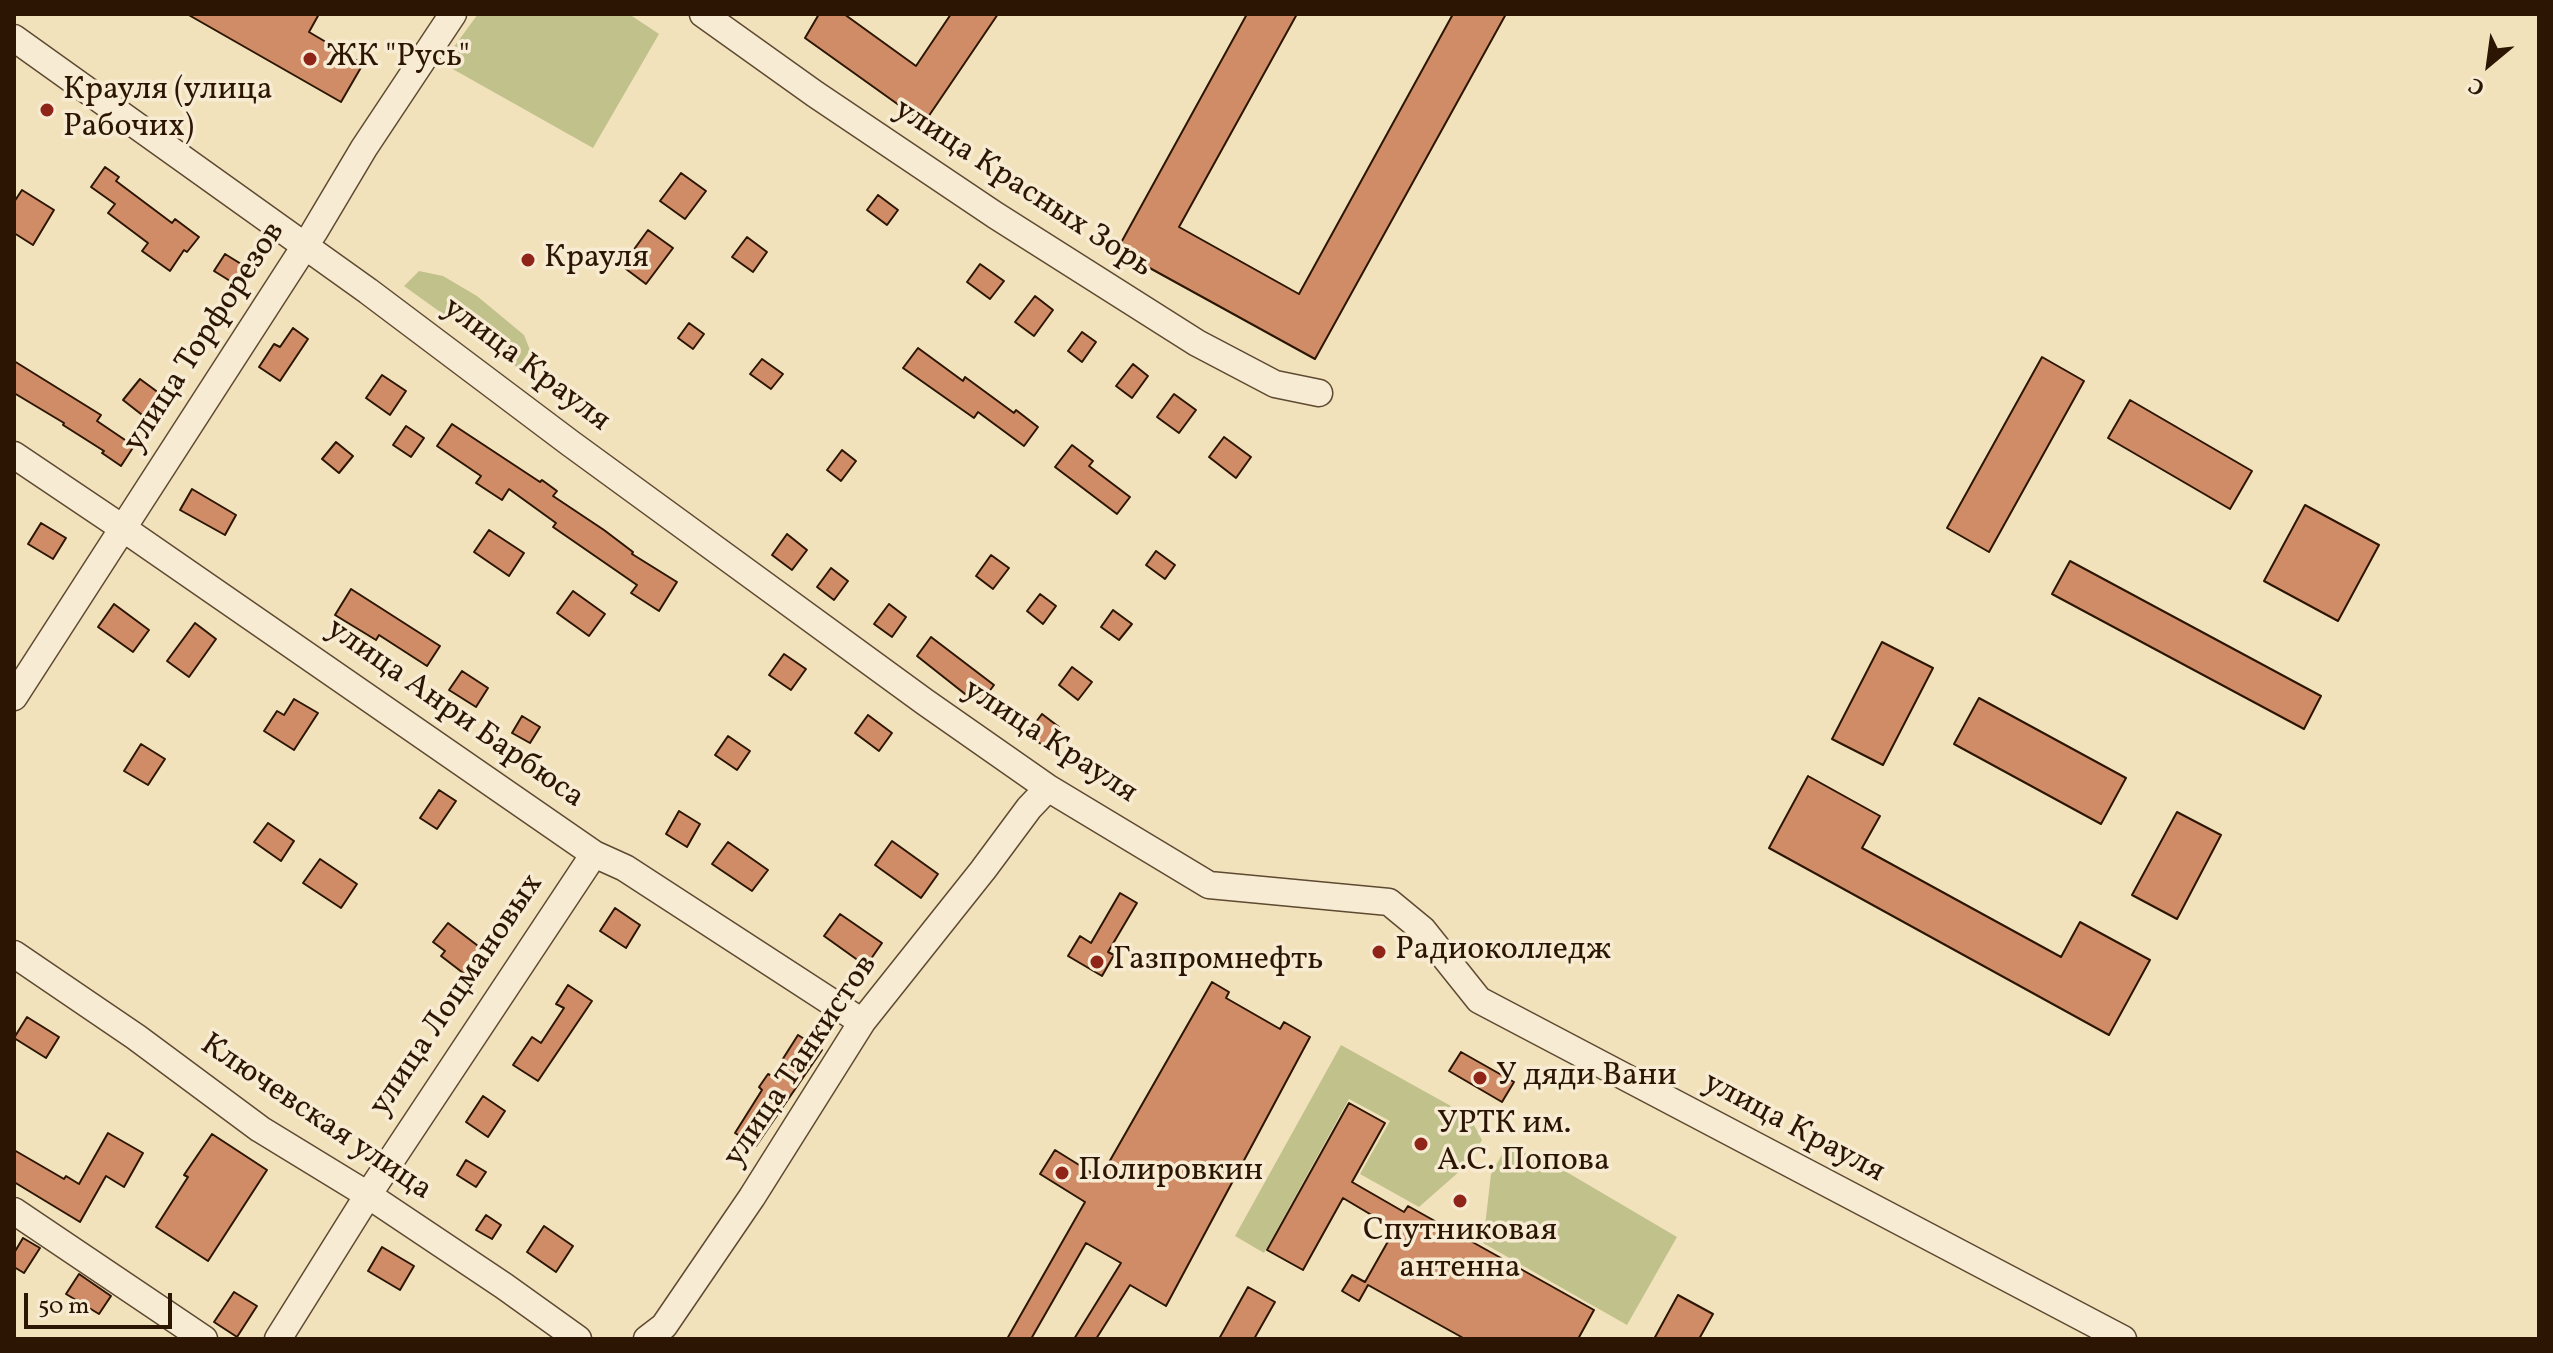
<!DOCTYPE html>
<html>
<head>
<meta charset="utf-8">
<style>
	body { margin:0 }
	#map { position:relative; width:2553px; height:1353px; overflow:hidden; background:#f2e2bc; font-family:Vollkorn,serif }
	canvas { display:block }
	.frame { position:absolute; inset:0; border:16px solid #2c1603; pointer-events:none }
	.north { position:absolute; left:2449px; top:24px; width:80px; height:80px; -webkit-text-stroke:6px #f7ecd3; paint-order:stroke; rotate:209deg; font-size:22px; font-weight:700; line-height:32px; text-align:center; color:#2c1603 }
	.north::after { content:''; display:block; margin:auto; width:28px; height:36px; background:#2c1603; clip-path:polygon(50% 0,100% 100%,50% 72%,0 100%) }
	.scale { position:absolute; left:24px; top:1293px; width:148px; height:36px; box-sizing:border-box; border:4px solid #2c1603; border-top:0; padding-left:10px; font-size:24px; line-height:28px; white-space:nowrap; color:#2c1603; -webkit-text-stroke:6px #f7ecd3; paint-order:stroke }
</style>
</head>
<body>
<div id="map">
<canvas width="2553" height="1353"></canvas>
<div class="frame"></div>
<div class="north">С</div>
<div class="scale">50 m</div>
</div>
<script>
const ctx = document.querySelector('canvas').getContext('2d');
ctx.lineJoin = 'round';
function paint(path, color) { ctx.fillStyle = color; ctx.fill(path, 'evenodd'); }
const shape = rows => new Path2D(rows.map(r => 'M' + r).join(''));
function trace(path, color, width, dash) { ctx.strokeStyle = color; ctx.lineWidth = width; ctx.lineCap = dash ? 'butt' : 'round'; ctx.setLineDash(dash || []); ctx.stroke(path); }
function label(font, color, halo, rows, align = 'center') {
  ctx.font = font + ' Vollkorn,serif'; ctx.lineWidth = 7; ctx.setLineDash([]); ctx.textBaseline = 'middle'; ctx.strokeStyle = halo; ctx.fillStyle = color; for (const [text, x, y, turn = 0] of rows) {
    ctx.save(); ctx.translate(x, y); ctx.rotate((+turn || 0) * Math.PI / 180); ctx.textAlign = isNaN(turn) ? turn : align; if (halo) ctx.strokeText(text, 0, 0); ctx.fillText(text, 0, 0); ctx.restore();
  }
}
paint(shape([
	[478,14,629,14,659,34,593,148,442,63],
	[419,271,443,276,477,296,524,335,530,350,518,368,404,286],
	[1341,1045,1469,1116,1482,1140,1469,1163,1419,1207,1360,1174,1390,1121,1349,1099,1264,1253,1235,1236],
	[1504,1151,1536,1154,1677,1237,1627,1325,1483,1243,1491,1174]
]), '#c1c18c');
const building = shape([
	[187,14,319,14,309,32,363,64,341,102,187,14],
	[819,14,844,14,916,66,951,14,998,14,924,123,805,38,819,14],
	[1247,14,1297,14,1179,227,1299,294,1453,14,1506,14,1315,359,1117,250,1247,14],
	[105,167,119,177,116,181,172,223,175,219,199,237,187,252,184,250,170,271,142,251,148,243,108,213,115,204,91,187,105,167],
	[681,173,706,191,685,219,660,201,681,173],
	[22,190,54,210,33,245,14,233,14,202,22,190],
	[878,195,898,210,887,225,867,210,878,195],
	[648,230,673,248,646,284,622,266,648,230],
	[747,237,767,252,753,272,732,257,747,237],
	[225,254,246,267,235,284,214,271,225,254],
	[980,264,1004,281,990,299,967,282,980,264],
	[1035,296,1053,310,1034,336,1015,322,1035,296],
	[689,323,704,334,693,349,678,338,689,323],
	[293,328,308,339,280,381,259,367,274,344,280,347,293,328],
	[1082,332,1096,342,1082,362,1068,351,1082,332],
	[918,348,963,381,965,377,1014,413,1016,410,1038,427,1024,446,978,412,974,418,903,368,918,348],
	[2042,357,2084,381,1989,552,1947,528,2042,357],
	[762,359,783,374,771,389,750,374,762,359],
	[14,361,101,415,97,421,134,446,121,466,102,453,104,451,63,425,64,423,14,393,14,361],
	[1133,364,1148,376,1132,398,1116,386,1133,364],
	[382,375,406,391,390,415,366,398,382,375],
	[140,379,163,396,146,418,123,400,140,379],
	[1174,394,1196,410,1179,433,1157,417,1174,394],
	[2130,400,2252,471,2230,509,2108,438,2130,400],
	[452,424,540,482,542,480,557,491,553,496,604,530,633,552,632,554,677,582,659,611,631,593,637,585,553,527,556,523,509,489,502,500,476,483,481,476,437,446,452,424],
	[406,426,424,438,411,457,393,445,406,426],
	[1224,437,1251,457,1236,478,1209,457,1224,437],
	[336,442,353,456,339,473,322,459,336,442],
	[1072,445,1093,461,1089,466,1130,497,1117,514,1055,467,1072,445],
	[842,450,856,461,841,481,827,470,842,450],
	[192,489,236,515,225,535,180,510,192,489],
	[2305,505,2379,545,2338,621,2264,581,2305,505],
	[41,523,66,538,53,559,28,544,41,523],
	[489,530,524,553,509,576,474,552,489,530],
	[787,534,807,550,792,570,772,555,787,534],
	[1156,551,1175,565,1165,579,1146,565,1156,551],
	[991,555,1009,568,993,589,976,576,991,555],
	[2070,561,2321,696,2304,729,2052,594,2070,561],
	[831,568,848,581,834,600,817,587,831,568],
	[351,589,440,646,427,666,379,635,376,640,335,615,351,589],
	[573,591,605,614,589,636,557,613,573,591],
	[1040,594,1056,606,1043,624,1027,611,1040,594],
	[114,604,149,630,133,652,98,627,114,604],
	[889,604,906,617,892,637,874,624,889,604],
	[1113,610,1132,624,1119,640,1101,627,1113,610],
	[195,623,216,639,189,677,167,661,195,623],
	[931,637,994,685,979,705,917,656,931,637],
	[1882,642,1933,668,1883,765,1832,739,1882,642],
	[784,654,806,669,791,690,769,675,784,654],
	[1072,667,1092,682,1078,700,1059,685,1072,667],
	[462,671,488,688,476,707,449,690,462,671],
	[1979,698,2126,778,2101,824,1954,744,1979,698],
	[294,699,318,713,294,750,264,731,277,711,284,715,294,699],
	[1042,714,1059,727,1045,747,1027,734,1042,714],
	[868,715,892,733,879,751,855,733,868,715],
	[522,716,540,727,530,743,512,733,522,716],
	[728,736,750,751,737,770,715,755,728,736],
	[141,744,165,759,148,785,124,771,141,744],
	[1808,776,1880,816,1862,848,2061,957,2080,922,2150,960,2109,1035,1769,848,1808,776],
	[439,790,456,801,437,829,420,818,439,790],
	[679,811,700,824,687,847,666,834,679,811],
	[2177,812,2221,835,2177,919,2132,895,2177,812],
	[268,823,294,841,281,861,254,842,268,823],
	[892,841,938,874,921,898,875,865,892,841],
	[728,842,768,870,752,891,712,864,728,842],
	[320,859,357,884,341,908,303,883,320,859],
	[1120,893,1137,903,1108,952,1114,955,1102,976,1068,956,1080,936,1091,943,1120,893],
	[615,908,640,925,626,948,600,931,615,908],
	[840,914,882,943,866,966,824,936,840,914],
	[448,923,486,952,467,976,441,956,445,951,433,942,448,923],
	[1212,982,1229,992,1226,998,1280,1029,1284,1022,1310,1037,1166,1306,1130,1285,1096,1339,1074,1339,1121,1263,1086,1243,1031,1339,1007,1339,1085,1202,1040,1174,1055,1150,1100,1178,1212,982],
	[568,985,592,1001,538,1081,513,1065,532,1037,541,1043,564,1008,556,1004,568,985],
	[27,1017,59,1037,46,1058,14,1038,27,1017],
	[798,1035,822,1050,756,1146,735,1133,762,1090,759,1087,768,1074,772,1076,798,1035],
	[1461,1052,1514,1082,1502,1102,1449,1071,1461,1052],
	[483,1096,505,1111,488,1137,466,1122,483,1096],
	[1349,1103,1385,1123,1352,1182,1404,1212,1408,1206,1594,1310,1578,1339,1465,1339,1368,1285,1359,1301,1342,1291,1352,1275,1365,1282,1395,1229,1343,1198,1303,1270,1267,1250,1349,1103],
	[108,1133,143,1153,124,1187,106,1176,80,1222,14,1182,14,1150,64,1179,66,1176,79,1184,108,1133],
	[212,1134,267,1170,208,1261,156,1227,188,1177,184,1175,212,1134],
	[466,1160,486,1172,476,1187,457,1175,466,1160],
	[486,1215,501,1225,492,1239,476,1230,486,1215],
	[544,1226,573,1246,556,1272,527,1252,544,1226],
	[23,1238,40,1248,24,1273,14,1267,14,1253,23,1238],
	[382,1247,414,1266,400,1290,368,1271,382,1247],
	[79,1274,111,1296,99,1314,66,1294,79,1274],
	[1248,1287,1275,1302,1254,1339,1219,1339,1248,1287],
	[234,1292,257,1306,237,1337,214,1322,234,1292],
	[1678,1295,1713,1314,1699,1339,1654,1339,1678,1295]
]);
paint(building, '#cf8c67');
trace(building, '#2c1603', 2);
const minor = shape([
	[703,14,815,94,995,215,1197,343,1275,384,1319,393],
	[14,38,368,291,570,443,925,702,1048,788,1209,885,1389,902,1423,930,1479,1000,2123,1339],
	[14,455,124,529,594,854,625,868,862,1022],
	[14,697,314,232,364,148,453,14],
	[14,954,136,1037,260,1129,368,1195,504,1286,578,1339],
	[14,1211,204,1339],
	[278,1339,368,1195,594,854],
	[647,1339,664,1326,752,1197,862,1022,983,870,1029,808,1048,788]
]);
trace(minor, '#5e4931', 29);
trace(minor, '#f7ecd3', 26);
for (const [x, y, r, color] of [
	[310,59,8,"#8f2418"],
	[47,110,8,"#8f2418"],
	[528,260,8,"#8f2418"],
	[1379,952,8,"#8f2418"],
	[1097,962,8,"#8f2418"],
	[1480,1078,8,"#8f2418"],
	[1421,1144,8,"#8f2418"],
	[1062,1173,8,"#8f2418"],
	[1460,1201,8,"#8f2418"]
]) { const dot = new Path2D(); dot.arc(x, y, r, 0, 2 * Math.PI); ctx.fillStyle = color; ctx.fill(dot); trace(dot, '#f7ecd3', 3); }
label('32px', '#2c1603', '#f7ecd3', [
	["ЖК \"Русь\"",326,59],
	["Крауля (улица",63,92],
	["Рабочих)",63,129],
	["Крауля",544,260],
	["Радиоколледж",1395,952],
	["Газпромнефть",1113,962],
	["У дяди Вани",1496,1078],
	["УРТК им.",1437,1126],
	["А.С. Попова",1437,1163],
	["Полировкин",1078,1173],
	["Спутниковая",1460,1233,"center"],
	["антенна",1460,1270,"center"]
], 'left');
label('32px', '#2c1603', '#f7ecd3', [
	["улица Красных Зорь",1022,190,33],
	["улица Торфорезов",206,338,-57],
	["улица Крауля",525,366,37],
	["улица Анри Барбюса",454,715,35],
	["улица Крауля",1049,743,33],
	["улица Лоцмановых",458,996,-56],
	["улица Танкистов",802,1062,-56],
	["Ключевская улица",315,1119,34],
	["улица Крауля",1793,1129,28]
]);
</script>
</body>
</html>
